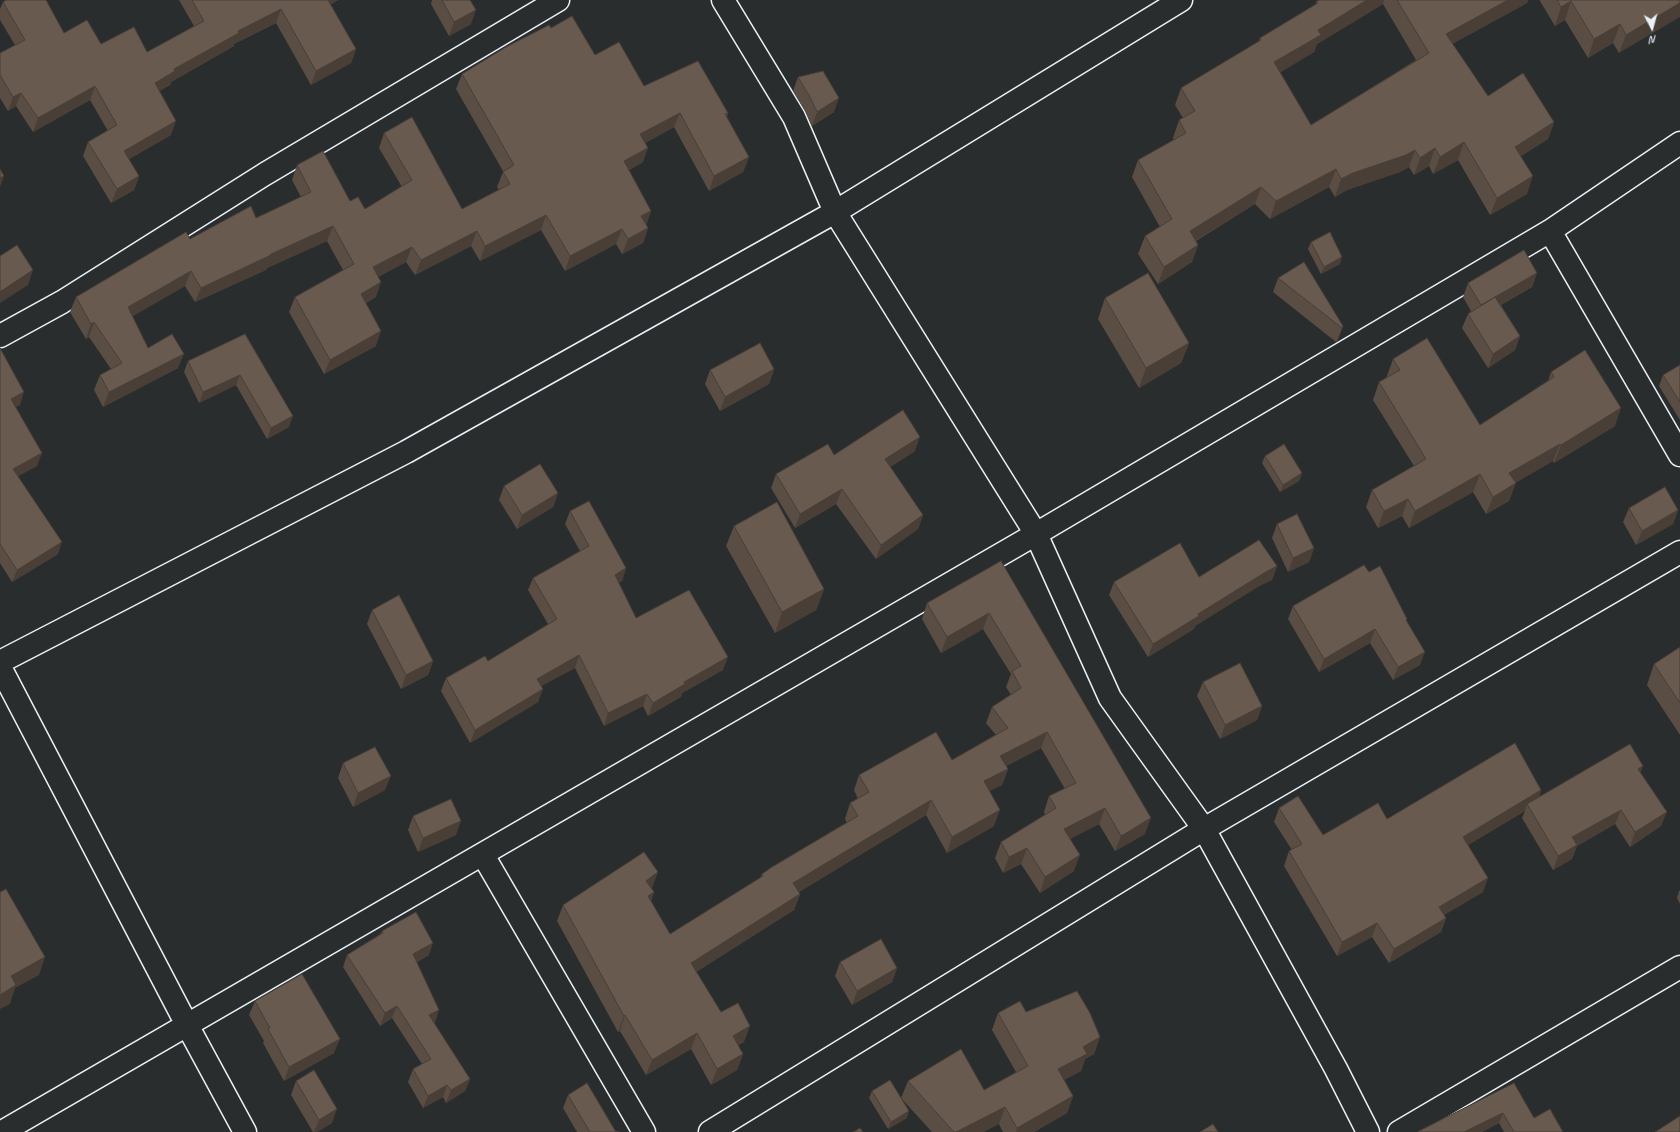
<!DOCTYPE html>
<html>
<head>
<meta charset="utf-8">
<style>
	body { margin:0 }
	#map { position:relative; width:1680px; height:1132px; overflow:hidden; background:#2a2d2e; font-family:Caveat,sans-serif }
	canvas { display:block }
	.north { position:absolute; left:1632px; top:8px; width:40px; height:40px; -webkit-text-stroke:3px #2a2d2e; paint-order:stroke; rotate:174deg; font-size:11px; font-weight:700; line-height:16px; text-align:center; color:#e8f1f8 }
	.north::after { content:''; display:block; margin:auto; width:14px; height:18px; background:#e8f1f8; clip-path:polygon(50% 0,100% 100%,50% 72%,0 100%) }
</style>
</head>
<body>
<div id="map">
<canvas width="1680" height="1132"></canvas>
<div class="north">N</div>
</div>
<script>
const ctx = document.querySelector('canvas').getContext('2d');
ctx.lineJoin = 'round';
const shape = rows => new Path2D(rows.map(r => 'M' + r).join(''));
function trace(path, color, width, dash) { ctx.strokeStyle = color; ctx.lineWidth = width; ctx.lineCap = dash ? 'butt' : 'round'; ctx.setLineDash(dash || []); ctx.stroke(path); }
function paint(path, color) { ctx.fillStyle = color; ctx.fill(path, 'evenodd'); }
const minor = shape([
	[723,0,794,117,835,212,1036,534,1110,698,1204,829,1336,1069,1368,1132],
	[1550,231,1680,455],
	[0,336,62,302,265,174,558,0],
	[0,662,406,452,835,212,1181,0],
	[0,667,187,1025,245,1132],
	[483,855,644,1132],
	[2,1132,1036,534,1550,231,1680,143],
	[710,1132,1204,829,1680,552],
	[1399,1132,1680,967]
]);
trace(minor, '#e8f1f8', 25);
trace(minor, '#2a2d2e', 22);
paint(shape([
	[179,0,338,0,330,5,356,49,351,63,311,85,276,23,234,44,234,46,171,82,170,85,159,91,171,135,129,159,139,176,134,190,111,203,83,156,88,142,108,131,90,100,33,132,16,106,8,111,0,98,0,53,15,45,0,20,0,9,3,2,64,33,101,44,147,52,194,26],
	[432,0,470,0,471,24,449,36,431,4],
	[1319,0,1528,0,1527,3,1452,44,1488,96,1554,122,1548,139,1521,156,1527,194,1490,215,1458,160,1433,174,1429,166,1414,175,1409,167,1400,172,1347,190,1335,197,1329,187,1270,219,1255,204,1196,241,1198,245,1192,262,1158,284,1138,254,1145,236,1160,227,1132,177,1138,160,1174,140,1173,138,1179,120,1183,118,1175,105,1181,88,1258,42,1260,38,1315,5,1316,2],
	[1383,4,1416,60,1311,125,1280,72,1314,52,1317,44],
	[1540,0,1680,0,1619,53,1613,43,1588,58,1565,20,1555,26,1540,1],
	[551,28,595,55,644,86,728,113,727,117,749,157,743,172,709,191,674,127,645,143,643,162,629,170,651,211,646,225,648,228,643,243,622,254,616,244,565,271,541,230,480,261,471,246,415,275,406,262,378,277,376,297,366,303,376,346,324,374,289,312,295,297,343,270,327,241,267,268,266,270,195,302,185,286,132,316,148,348,178,368,103,407,94,390,100,375,111,369,89,337,86,339,70,312,76,297,190,239,256,218,301,197,292,180,297,165,350,201,365,209,402,187,379,148,384,133,462,209,499,190,497,187,503,172,503,171,456,89,462,74],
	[798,77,834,112,812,126,805,111,793,91],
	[1311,242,1340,264,1321,274,1308,249],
	[1537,273,1532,287,1501,305,1520,336,1515,350,1488,368,1462,328,1468,314,1471,311,1463,297,1468,283],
	[1278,278,1343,326,1338,340,1336,342,1273,292],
	[1105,298,1189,343,1181,363,1139,388,1098,319],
	[245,334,289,427,267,439,236,385,199,403,184,372,188,361],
	[0,348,20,405,15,407,37,466,18,476,58,554,12,582,0,563],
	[1393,359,1480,425,1548,381,1551,372,1615,426,1554,463,1553,461,1515,483,1509,501,1486,514,1473,492,1409,528,1402,516,1378,528,1366,507,1372,490,1414,466,1373,400,1379,382,1387,377,1387,376],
	[1680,365,1680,420,1659,386,1663,375],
	[774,369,769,384,720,411,705,384,710,370],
	[915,451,890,467,923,515,918,529,876,559,836,504,795,528,771,488,776,474,834,455],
	[1265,456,1302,473,1299,481,1280,492,1262,463],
	[504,486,558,493,553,507,517,529,499,500],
	[1629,508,1678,510,1673,524,1636,545,1623,522],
	[570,511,626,568,622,581,618,583,636,618,723,670,682,693,681,697,648,716,643,706,604,726,575,668,541,686,538,702,470,743,441,691,446,678,488,661,548,624,528,590,533,578,580,551,565,524],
	[1277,524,1314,548,1309,562,1288,572,1272,538],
	[734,526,824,589,816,610,775,633,726,546],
	[1001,561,1145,834,1115,851,1099,824,1070,839,1074,871,1040,893,1021,864,1003,873,995,858,1001,842,1045,815,1044,812,1049,796,1065,789,1041,748,1006,766,1008,769,1002,785,989,791,994,826,947,853,926,815,799,892,800,894,794,910,696,972,721,1012,744,1042,738,1045,743,1054,737,1070,711,1085,691,1049,646,1075,620,1031,618,1032,557,921,563,905,652,888,652,889,654,892,651,901,670,934,760,878,762,874,847,823,845,819,850,803,858,799,854,790,859,775,952,760,996,735,986,723,992,707,1011,695,1006,687,1011,674,983,629,941,653,922,619,927,603],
	[1277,566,1272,580,1259,586,1195,626,1194,629,1148,657,1109,595,1114,582,1199,577],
	[1369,572,1407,619,1407,621,1420,665,1393,680,1370,643,1319,672,1288,619,1293,606],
	[372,610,433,661,428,675,401,689,367,624],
	[1680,647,1680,735,1647,685,1654,664],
	[1203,682,1262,706,1257,720,1220,739,1197,696],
	[343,763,385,790,353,807,338,778],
	[1640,773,1661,826,1630,847,1615,824,1577,846,1572,859,1553,870,1522,818,1525,811,1468,845,1483,892,1444,915,1446,918,1441,932,1389,963,1372,937,1337,956,1284,866,1289,851,1292,850,1274,822,1279,808,1323,835,1387,819,1541,790,1539,798],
	[413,816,456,835,418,852,408,830],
	[1679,891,1680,891,1680,904,1677,898],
	[382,931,429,955,417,962,434,1023,470,1079,465,1091,446,1103,443,1097,423,1108,408,1082,413,1069,422,1064,392,1018,380,1026,343,967,347,955,380,934],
	[840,962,897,968,892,982,852,1005,835,976],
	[255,1001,334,1053,284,1081,263,1043,264,1041,249,1015],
	[1026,1012,1100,1037,1094,1054,1085,1059,1081,1071,1064,1080,1073,1096,1067,1113,1034,1132,1003,1132,999,1124,983,1132,932,1132,901,1098,908,1081,984,1090,1016,1072,992,1030,998,1013],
	[296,1081,332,1123,317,1132,313,1132,291,1095],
	[1514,1083,1534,1118,1563,1132,1504,1132,1499,1123,1482,1132],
	[872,1091,907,1118,888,1129,869,1098],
	[568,1095,616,1132,619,1132,577,1132,563,1108]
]), '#594d44');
paint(shape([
	[324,0,338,0,321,10],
	[1367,0,1384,0,1383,4,1317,44,1314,52,1268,80,1274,62,1318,30],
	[1508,0,1528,0,1527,3,1439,51,1446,34],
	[1571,1,1565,20,1555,26,1561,7],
	[1680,3,1680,17,1619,53,1626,35],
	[281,9,276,23,234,44,234,46,171,82,170,85,150,97,155,83,174,69,238,31],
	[476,10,471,24,449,36,454,22],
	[1620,24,1613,43,1588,58,1594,39],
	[356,49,351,63,311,85,316,71],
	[95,86,90,100,33,132,38,118],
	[21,93,16,106,8,111,13,97],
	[839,98,834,112,812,126,817,112],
	[680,113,674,127,635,149,640,134],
	[176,121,171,135,119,164,124,151],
	[1554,122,1548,139,1509,164,1515,147],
	[1464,142,1458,160,1433,174,1440,157],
	[648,148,643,162,619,176,624,161],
	[1435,148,1429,166,1414,175,1420,158],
	[1415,150,1409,167,1400,172,1347,190,1335,197,1341,179,1353,173],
	[749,157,743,172,709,191,714,176],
	[1336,169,1329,187,1270,219,1276,201],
	[4,176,0,187,0,178],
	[139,176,134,190,111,203,117,189],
	[1533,176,1527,194,1490,215,1497,198],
	[1261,187,1255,204,1183,248,1190,231],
	[651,211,646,225,641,216],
	[546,215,541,230,480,261,485,246],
	[333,226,327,241,267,268,266,270,195,302,201,288,271,254],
	[648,228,643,243,622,254,628,239],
	[622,229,616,244,565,271,570,256],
	[477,231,471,246,415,275,421,260],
	[1198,245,1192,262,1158,284,1164,267],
	[412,247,406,262,368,282,373,267],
	[1342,257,1340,264,1321,274,1324,267],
	[33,270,28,285,0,303,0,292],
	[191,271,185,286,123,322,128,307],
	[1537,273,1532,287,1475,319,1481,305],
	[381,282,376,297,355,308,361,294],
	[94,322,89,337,86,339,91,324],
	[1343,326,1338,340,1336,342,1342,328],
	[381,331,376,346,324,374,330,360],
	[1520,336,1515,350,1488,368,1493,354],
	[1189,343,1181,363,1139,388,1146,368],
	[184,354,178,368,103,407,109,392],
	[774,369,769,384,720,411,725,397],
	[240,375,236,385,199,403,203,392],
	[24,392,20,405,6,412,11,399],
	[1621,408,1615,426,1554,463,1561,445],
	[293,416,289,427,267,439,271,428],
	[920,437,915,451,880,474,885,459],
	[1560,444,1553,461,1503,490,1509,473],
	[42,453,37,466,8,481,13,469],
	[1302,473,1299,481,1280,492,1283,485],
	[1480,474,1473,492,1409,528,1415,511],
	[1516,483,1509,501,1486,514,1493,497],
	[842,489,836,504,795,528,800,514],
	[558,493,553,507,517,529,522,515],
	[1408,499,1402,516,1378,528,1384,511],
	[1678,510,1673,524,1636,545,1642,531],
	[923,515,918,529,876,559,881,545],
	[62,542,58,554,12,582,17,570],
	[1314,548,1309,562,1288,572,1293,558],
	[1277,566,1272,580,1259,586,1195,626,1194,629,1148,657,1153,644,1198,614,1264,573],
	[626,568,622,581,610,588,615,575],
	[824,589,816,610,775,633,782,612],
	[989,613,983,629,941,653,947,637],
	[1375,629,1370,643,1319,672,1324,659],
	[1425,652,1420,665,1393,680,1398,667],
	[579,655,575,668,532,691,537,679],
	[728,657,723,670,682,693,681,697,648,716,653,703,684,682],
	[433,661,428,675,401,689,406,675],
	[543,689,538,702,470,743,475,730],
	[647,694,643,706,604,726,608,713],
	[1262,706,1257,720,1220,739,1225,725],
	[1047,732,1041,748,995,771,1000,756],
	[1643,766,1638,780,1638,769],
	[1008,769,1002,785,978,797,984,781],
	[391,776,385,790,353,807,358,793],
	[1541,790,1536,804,1527,804,1525,811,1458,851,1463,837],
	[931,800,926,815,787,899,793,883],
	[1105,808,1099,824,1058,845,1064,829],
	[1000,810,994,826,947,853,952,837],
	[1621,810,1615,824,1577,846,1572,859,1553,870,1558,856,1572,837],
	[1667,812,1661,826,1630,847,1635,832],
	[1151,818,1145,834,1115,851,1121,836],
	[461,821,456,835,418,852,423,838],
	[1027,848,1021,864,1003,873,1009,857],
	[1080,855,1074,871,1040,893,1045,877],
	[658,872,652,888,640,897,646,881],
	[1488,878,1483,892,1434,921,1439,907],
	[654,892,648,908,648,896],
	[800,894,794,910,685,979,691,963],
	[1446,918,1441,932,1389,963,1394,949],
	[1377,923,1372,937,1337,956,1342,942],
	[433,943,429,955,408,966,413,954],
	[45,957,39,975,15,988,10,1004,0,1009,0,995,11,976],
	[897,968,892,982,852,1005,857,991],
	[397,1006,392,1018,380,1026,385,1013],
	[439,1010,435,1023,425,1028,429,1015],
	[625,1015,620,1031,618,1032,624,1016],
	[750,1026,744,1042,727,1052,733,1036],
	[697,1033,691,1049,646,1075,652,1060],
	[1100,1037,1094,1054,1085,1059,1081,1071,1052,1086,1058,1069,1083,1047],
	[340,1039,334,1053,284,1081,289,1067],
	[743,1054,737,1070,711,1085,717,1069],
	[470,1079,465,1091,446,1103,451,1090],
	[447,1085,443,1097,423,1108,428,1096],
	[1073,1096,1067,1113,1034,1132,1016,1132,1017,1128],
	[1005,1107,999,1124,983,1132,956,1132],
	[337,1109,332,1123,317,1132,314,1132,319,1120],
	[909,1111,907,1118,888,1129,891,1122],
	[1503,1113,1499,1123,1482,1132,1464,1132]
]), '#493f37');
const building = shape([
	[6,0,46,0,64,33,87,20,101,44,134,27,147,52,204,21,192,0,328,0,356,49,316,71,281,9,238,31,239,33,174,69,175,71,155,83,176,121,124,151,139,176,117,189,88,142,117,125,95,86,38,118,21,93,13,97,0,75,0,53,25,40,3,2,6,0],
	[442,0,470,0,476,10,454,22,442,0],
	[1319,0,1367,0,1318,30,1321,35,1274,62,1311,125,1429,53,1397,0,1508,0,1446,34,1488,96,1523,73,1554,122,1515,147,1533,176,1497,198,1464,142,1440,157,1435,148,1420,158,1415,150,1406,155,1353,173,1341,179,1336,169,1276,201,1261,187,1190,231,1198,245,1164,267,1145,236,1172,219,1138,160,1186,133,1179,120,1195,111,1181,88,1261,40,1260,38,1318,3,1316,2,1319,0],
	[1557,0,1680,0,1680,3,1626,35,1620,24,1594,39,1571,1,1561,7,1557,0],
	[572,16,595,55,619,42,644,86,698,61,728,113,725,114,749,157,714,176,680,113,640,134,648,148,624,161,651,211,641,216,648,228,628,239,622,229,570,256,546,215,485,246,477,231,421,260,412,247,373,267,381,282,361,294,381,331,330,360,295,297,354,264,333,226,271,254,271,255,201,288,191,271,128,307,148,348,172,334,184,354,109,392,100,375,122,363,94,322,91,324,76,297,186,232,190,239,251,206,256,218,311,192,297,165,323,151,350,201,358,197,365,209,412,180,384,133,412,117,462,209,510,184,503,172,514,165,462,74,506,47,549,25,551,28,572,16],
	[823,71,839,98,817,112,810,97,798,77,823,71],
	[0,169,4,176,0,178,0,169],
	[1330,232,1342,257,1324,267,1311,242,1330,232],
	[17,245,33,270,0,292,0,256,17,245],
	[1524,250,1537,273,1481,305,1468,283,1524,250],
	[1304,262,1343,326,1342,328,1278,278,1304,262],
	[1148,273,1189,343,1146,368,1105,298,1148,273],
	[1495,297,1520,336,1493,354,1468,314,1495,297],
	[245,334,293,416,271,428,240,375,203,392,188,361,245,334],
	[1427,338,1480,425,1554,377,1551,372,1585,350,1621,408,1561,445,1560,444,1509,473,1516,483,1493,497,1480,474,1415,511,1408,499,1384,511,1372,490,1426,459,1379,382,1400,370,1393,359,1427,338],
	[760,343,774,369,725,397,710,370,760,343],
	[0,348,24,392,11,399,42,453,13,469,62,542,17,570,0,544,0,348],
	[1680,365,1680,402,1663,375,1680,365],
	[903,410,920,437,885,459,923,515,881,545,842,489,800,514,776,474,828,444,834,455,903,410],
	[1284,444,1302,473,1283,485,1265,456,1284,444],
	[540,464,558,493,522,515,504,486,540,464],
	[1665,487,1678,510,1642,531,1629,508,1665,487],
	[589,501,626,568,615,575,636,618,689,590,728,657,684,682,685,684,653,703,647,694,608,713,579,655,537,679,543,689,475,730,446,678,485,656,488,661,557,619,533,578,589,546,570,511,589,501],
	[777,502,824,589,782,612,734,526,777,502],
	[1297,514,1314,548,1293,558,1277,524,1297,514],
	[1259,540,1277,566,1264,573,1198,614,1199,616,1153,644,1114,582,1180,543,1199,577,1259,540],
	[1001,561,1151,818,1121,836,1105,808,1064,829,1080,855,1045,877,1027,848,1009,857,1001,842,1056,808,1049,796,1076,783,1047,732,1000,756,1008,769,984,781,1000,810,952,837,931,800,793,883,800,894,691,963,721,1012,738,1003,750,1026,733,1036,743,1054,717,1069,697,1033,652,1060,625,1015,624,1016,563,905,644,852,658,872,646,881,654,892,648,896,670,934,763,876,762,874,772,867,858,816,850,803,869,792,859,775,936,732,952,760,1008,728,992,707,1021,688,1012,671,1021,666,989,613,947,637,927,603,1001,561],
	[1364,565,1369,572,1380,566,1407,619,1406,620,1425,652,1398,667,1375,629,1324,659,1293,606,1364,565],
	[399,595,433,661,406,675,372,610,399,595],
	[1680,647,1680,703,1654,664,1680,647],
	[1240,663,1262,706,1225,725,1203,682,1240,663],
	[1515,743,1541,790,1463,837,1488,878,1439,907,1446,918,1394,949,1377,923,1342,942,1289,851,1302,844,1279,808,1298,796,1323,835,1378,803,1387,819,1515,743],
	[1630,744,1643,766,1638,769,1667,812,1635,832,1621,810,1572,837,1577,845,1558,856,1527,804,1630,744],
	[375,747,391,776,358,793,343,763,375,747],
	[451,799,461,821,423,838,413,816,451,799],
	[6,889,45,957,11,976,16,985,0,995,0,892,6,889],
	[416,912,433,943,413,954,439,1010,429,1015,470,1079,451,1090,447,1085,428,1096,413,1069,431,1059,397,1006,385,1013,347,955,383,933,382,931,416,912],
	[881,939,897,968,857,991,840,962,881,939],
	[302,974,340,1039,289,1067,268,1029,270,1028,255,1001,302,974],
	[1077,991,1090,1013,1100,1037,1083,1047,1087,1054,1058,1069,1073,1096,1017,1128,1005,1107,956,1132,954,1132,908,1081,961,1049,984,1090,1028,1066,998,1013,1020,1001,1026,1012,1077,991],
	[314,1070,337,1109,319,1120,296,1081,314,1070],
	[890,1080,909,1111,891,1122,872,1091,890,1080],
	[587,1083,616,1132,618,1131,619,1132,590,1132,568,1095,587,1083],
	[1514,1083,1534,1118,1550,1109,1563,1132,1514,1132,1503,1113,1464,1132,1417,1132,1514,1083],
	[1680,1116,1680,1132,1655,1132,1680,1116],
	[1213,1124,1218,1132,1200,1132,1213,1124],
	[860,1128,863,1132,853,1132,860,1128]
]);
paint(building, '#685a4f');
trace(building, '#493f37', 1);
</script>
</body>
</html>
